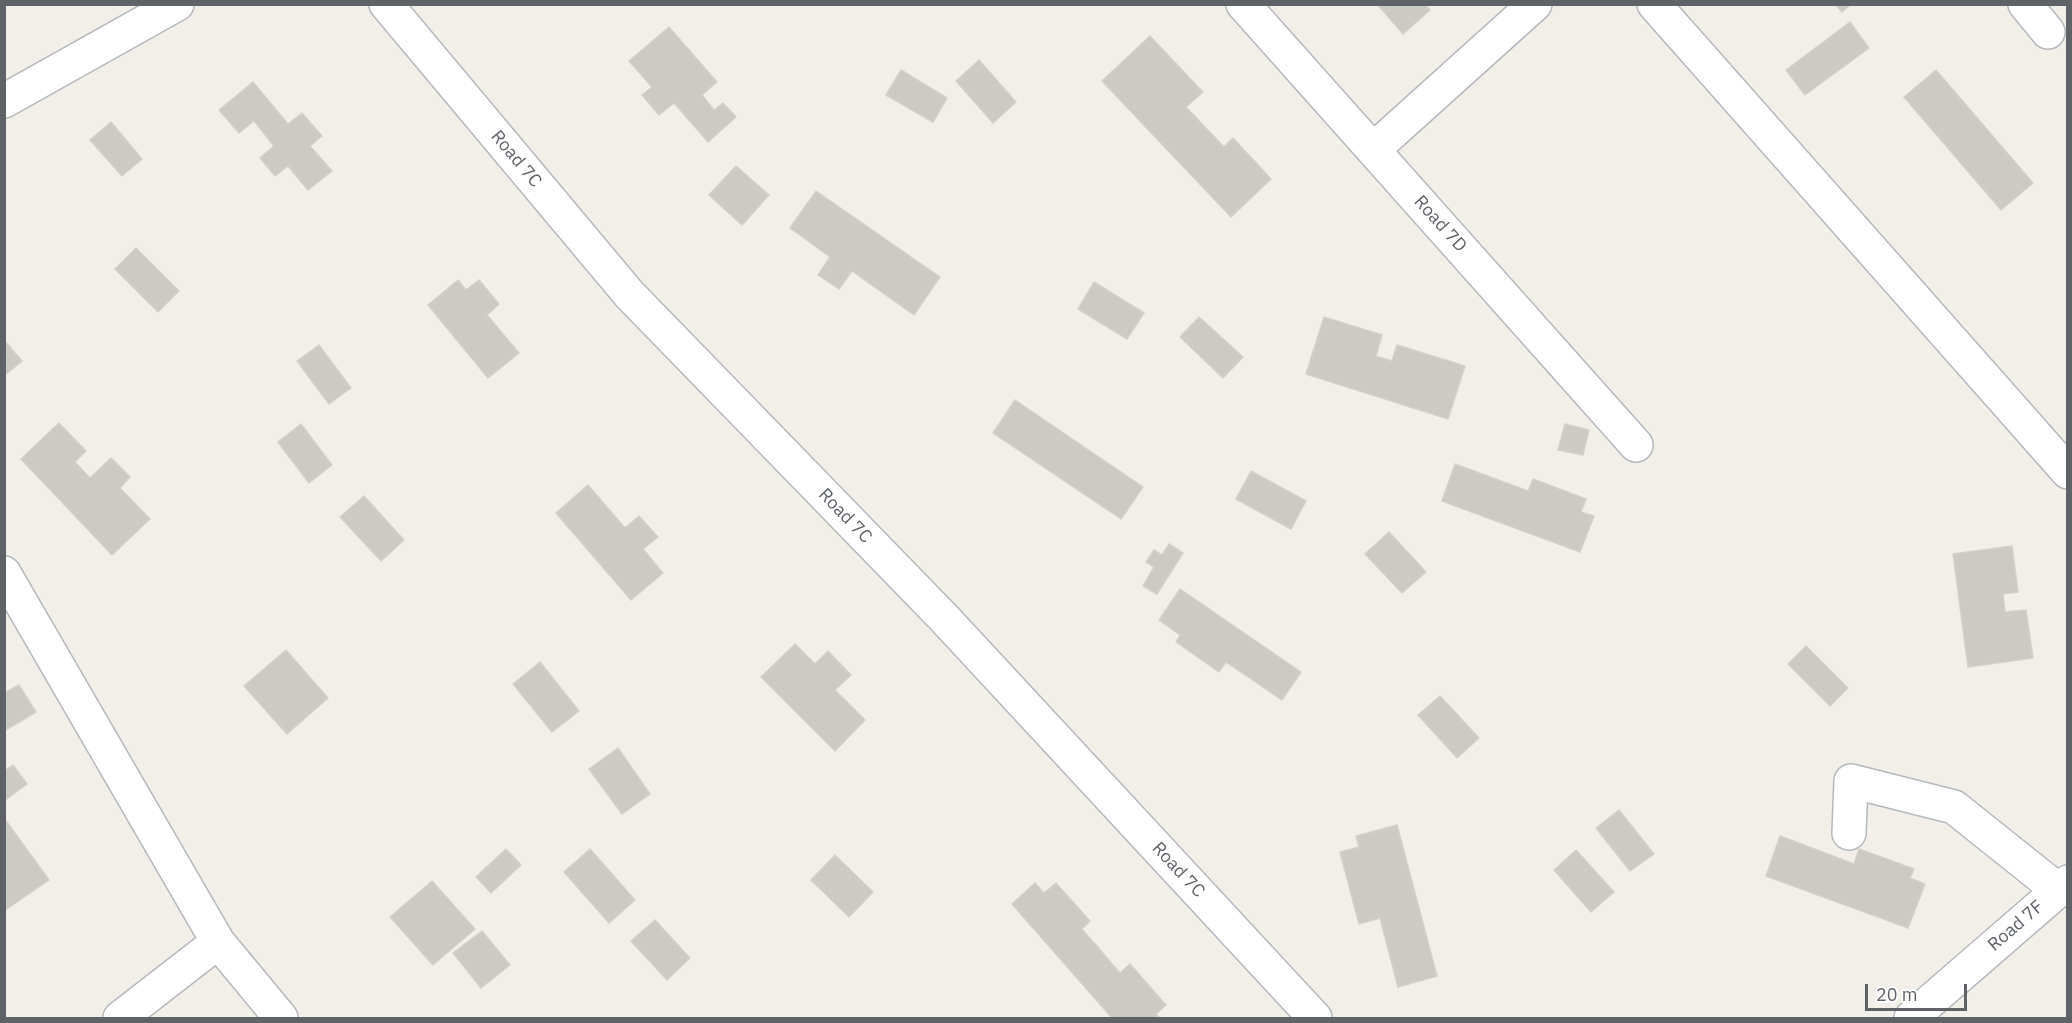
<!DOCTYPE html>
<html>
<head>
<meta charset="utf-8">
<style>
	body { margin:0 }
	#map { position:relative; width:2072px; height:1023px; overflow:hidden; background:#f1efe8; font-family:"IBM Plex Sans",sans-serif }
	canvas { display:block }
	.frame { position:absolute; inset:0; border:6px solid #5f6368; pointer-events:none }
	.scale { position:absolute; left:1865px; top:984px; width:102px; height:27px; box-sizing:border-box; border:3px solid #5f6368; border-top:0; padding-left:8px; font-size:18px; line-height:21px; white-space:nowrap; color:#5f6368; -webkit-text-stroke:4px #fff; paint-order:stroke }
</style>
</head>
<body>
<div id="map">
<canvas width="2072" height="1023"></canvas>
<div class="frame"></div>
<div class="scale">20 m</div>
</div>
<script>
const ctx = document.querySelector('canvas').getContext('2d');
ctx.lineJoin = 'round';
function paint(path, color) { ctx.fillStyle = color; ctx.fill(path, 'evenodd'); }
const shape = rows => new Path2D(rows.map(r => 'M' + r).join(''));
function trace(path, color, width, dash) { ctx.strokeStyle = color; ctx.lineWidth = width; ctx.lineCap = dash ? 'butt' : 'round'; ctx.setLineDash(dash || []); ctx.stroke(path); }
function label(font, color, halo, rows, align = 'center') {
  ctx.font = font + ' "IBM Plex Sans",sans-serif'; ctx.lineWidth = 5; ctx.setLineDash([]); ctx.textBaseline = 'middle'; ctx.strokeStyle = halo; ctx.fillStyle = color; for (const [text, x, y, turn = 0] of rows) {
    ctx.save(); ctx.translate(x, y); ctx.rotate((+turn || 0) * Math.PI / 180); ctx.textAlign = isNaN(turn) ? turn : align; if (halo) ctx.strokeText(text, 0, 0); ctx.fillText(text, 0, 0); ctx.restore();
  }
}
const building = shape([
	[1377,4,1425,4,1430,10,1403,34,1377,4],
	[1835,4,1851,4,1842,12,1835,4],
	[1850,22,1869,48,1805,95,1786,70,1850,22],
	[669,27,717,82,702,95,714,110,723,103,736,117,708,142,674,103,659,115,642,95,652,87,629,61,669,27],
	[1150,36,1203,92,1186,107,1224,147,1233,138,1271,179,1231,217,1102,81,1150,36],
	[979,60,1016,102,993,123,956,81,979,60],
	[901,70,947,98,933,122,886,95,901,70],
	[1936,70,2033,183,2001,210,1904,97,1936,70],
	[253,82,288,124,302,113,322,136,310,146,332,171,308,190,288,166,275,176,260,158,274,146,254,121,239,133,219,110,253,82],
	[111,122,142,159,122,176,90,140,111,122],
	[736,166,769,195,742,225,709,195,736,166],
	[816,191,940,277,914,315,852,271,839,289,818,275,830,257,790,228,816,191],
	[136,248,179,291,158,312,115,269,136,248],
	[458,280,466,290,479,280,499,304,487,315,519,353,488,378,428,305,458,280],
	[1094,282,1144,313,1127,339,1078,309,1094,282],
	[1199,317,1243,357,1223,378,1180,337,1199,317],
	[1324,317,1382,335,1376,356,1392,361,1397,345,1465,366,1448,419,1306,374,1324,317],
	[4,340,22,361,4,376,4,340],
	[319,345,351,388,329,404,297,361,319,345],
	[1015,400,1143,487,1121,519,993,433,1015,400],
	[59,423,86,451,75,462,90,478,111,458,130,477,120,488,150,519,112,555,21,459,59,423],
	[301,424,332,465,309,483,278,442,301,424],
	[1565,424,1589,430,1583,455,1558,450,1565,424],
	[1455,464,1528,491,1533,479,1586,499,1581,512,1594,516,1580,552,1442,501,1455,464],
	[1251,471,1306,501,1291,529,1236,499,1251,471],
	[588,485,625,528,639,516,658,537,643,549,663,573,631,600,556,513,588,485],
	[364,496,404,540,381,561,340,517,364,496],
	[1389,532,1426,572,1402,593,1365,554,1389,532],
	[1169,544,1183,553,1157,594,1143,586,1154,567,1146,562,1154,550,1162,555,1169,544],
	[2012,546,2018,592,2003,594,2005,612,2026,610,2033,658,1968,667,1953,554,2012,546],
	[1180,589,1301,672,1282,700,1226,662,1219,672,1176,642,1180,635,1159,620,1180,589],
	[795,644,815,664,828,651,851,675,835,690,865,720,835,751,761,677,795,644],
	[1806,646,1848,688,1830,706,1788,664,1806,646],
	[286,650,328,698,287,734,244,686,286,650],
	[540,662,579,711,552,732,513,684,540,662],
	[19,685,36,712,4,731,4,693,19,685],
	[1440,696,1479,738,1457,758,1418,715,1440,696],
	[618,748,650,794,622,814,589,769,618,748],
	[13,765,27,784,4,801,4,771,13,765],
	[1619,810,1654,854,1630,871,1596,828,1619,810],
	[4,818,49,880,4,911,4,818],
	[1397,825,1437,976,1398,987,1380,918,1359,924,1340,852,1359,847,1356,836,1397,825],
	[1780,836,1854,864,1859,849,1914,869,1910,878,1925,884,1908,928,1766,876,1780,836],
	[506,849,521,865,491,893,476,877,506,849],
	[590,849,635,900,609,923,564,872,590,849],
	[1576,850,1614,892,1591,912,1554,870,1576,850],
	[835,855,873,892,849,917,811,880,835,855],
	[432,881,475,929,433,965,390,917,432,881],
	[1035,883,1044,893,1056,883,1090,921,1082,929,1120,973,1130,964,1166,1005,1156,1014,1160,1018,1112,1018,1012,904,1035,883],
	[655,920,690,958,667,980,631,941,655,920],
	[482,931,510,965,481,988,453,953,482,931]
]);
paint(building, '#cccac5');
trace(building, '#d6d1c6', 1.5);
const minor = shape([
	[386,4,629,294,944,618,1315,1018],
	[1243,4,1636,445],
	[1654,4,2068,472],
	[2025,4,2048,32],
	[4,101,177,4],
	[1374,149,1535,4],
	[4,573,218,942,281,1018],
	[1849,833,1851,781,1954,807,2058,890],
	[120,1018,218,942],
	[1911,1018,2068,882]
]);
trace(minor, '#b5b8bc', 36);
trace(minor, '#fff', 33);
label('18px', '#5f6368', '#fff', [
	["Road 7C",516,159,50],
	["Road 7D",1440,224,48],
	["Road 7C",845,516,46],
	["Road 7C",1178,870,47],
	["Road 7F",2016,926,-41]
]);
</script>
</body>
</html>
